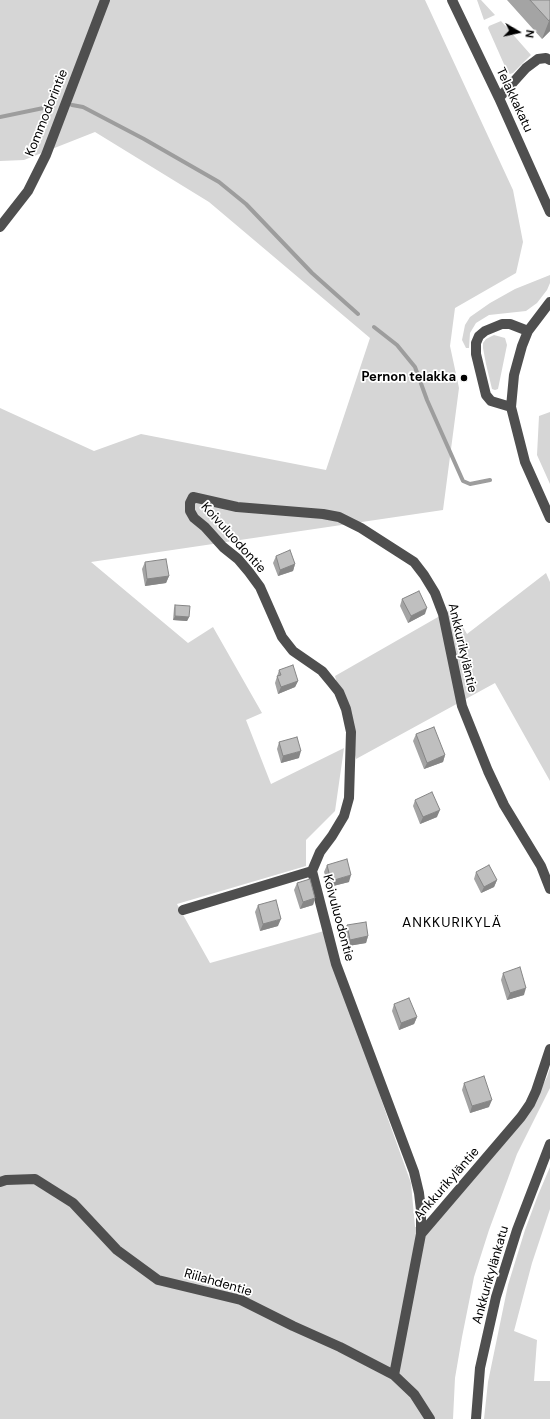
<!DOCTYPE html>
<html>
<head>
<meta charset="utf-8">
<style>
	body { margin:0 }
	#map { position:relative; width:550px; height:1419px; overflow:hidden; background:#fff; font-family:"DM Sans",sans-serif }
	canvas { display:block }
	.north { position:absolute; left:498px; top:12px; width:40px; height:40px; -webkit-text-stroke:3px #fff; paint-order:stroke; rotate:99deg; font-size:11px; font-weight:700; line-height:16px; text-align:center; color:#000 }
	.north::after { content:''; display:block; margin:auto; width:14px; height:18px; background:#000; clip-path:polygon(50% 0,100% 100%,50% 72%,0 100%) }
</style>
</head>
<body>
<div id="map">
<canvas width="550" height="1419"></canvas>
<div class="north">N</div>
</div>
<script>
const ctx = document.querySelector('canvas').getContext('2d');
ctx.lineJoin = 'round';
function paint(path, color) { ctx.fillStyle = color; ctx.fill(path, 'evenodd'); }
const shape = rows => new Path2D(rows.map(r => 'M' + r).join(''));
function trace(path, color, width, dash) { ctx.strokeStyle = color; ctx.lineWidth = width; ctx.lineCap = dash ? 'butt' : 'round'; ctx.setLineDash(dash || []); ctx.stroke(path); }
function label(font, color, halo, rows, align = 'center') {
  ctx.font = font + ' "DM Sans",sans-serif'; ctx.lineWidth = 3.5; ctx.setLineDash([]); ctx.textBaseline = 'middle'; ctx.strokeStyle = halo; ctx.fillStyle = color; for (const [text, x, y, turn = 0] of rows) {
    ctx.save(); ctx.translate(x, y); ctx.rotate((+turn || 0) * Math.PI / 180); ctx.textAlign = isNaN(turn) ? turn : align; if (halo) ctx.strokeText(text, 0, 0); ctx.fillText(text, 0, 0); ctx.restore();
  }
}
paint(shape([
	[0,0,425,0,513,190,523,242,516,273,455,308,450,346,459,388,443,510,91,562,188,643,213,627,262,713,246,720,271,784,344,748,335,811,306,840,306,866,177,904,210,963,324,931,388,1119,411,1183,415,1227,432,1225,534,1102,547,1077,550,1068,550,1088,517,1154,489,1230,474,1277,462,1337,455,1378,453,1419,0,1419,0,408,94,451,141,434,326,470,370,338,209,202,95,132,24,160,0,161],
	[477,0,481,0,495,15,484,20],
	[501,21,531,55,513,73,510,74,507,71,488,28,489,26],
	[550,275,550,283,547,290,537,303,526,311,489,315,476,323,470,333,469,348,466,348,462,340,465,325,470,317,490,303,515,289],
	[494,335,505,338,507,345,498,389,495,390,492,389,486,364,483,348,483,343,486,339],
	[550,412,550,484,537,455,539,416],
	[546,573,550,582,550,781,495,683,356,759,335,676,452,609,467,634],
	[550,1167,550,1209,532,1263,514,1331,537,1340,534,1381,550,1381,550,1419,484,1419,488,1382,508,1285,525,1230,538,1195]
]), '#d6d6d6');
trace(shape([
	[72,105,83,107,144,139,219,182,246,204,312,273,358,314],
	[0,117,53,106],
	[374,327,397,345,415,367,427,400,463,481,470,484,490,480]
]), '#9d9d9d', 4);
trace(shape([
	[452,0,499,98,550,212],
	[499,98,526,68,538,59,546,58,550,60],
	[0,227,28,191,46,155,105,0],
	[550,302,528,331,522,346,514,375,511,407,525,462,550,518],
	[511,407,491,401,486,395,476,354,476,343,479,336,485,331,502,324,510,324,528,331],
	[183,910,312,871],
	[0,1182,6,1180,35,1179,73,1203,117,1250,158,1280,241,1300,293,1326,340,1347,394,1375,414,1394,430,1419],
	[421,1234,421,1210,419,1193,414,1172,336,964,312,871,320,852,332,836,344,816,349,798,351,732,346,709,339,692,331,682,322,671,293,651,282,637,260,587,249,572,238,559,223,547,205,527,194,518,190,511,190,503,193,497,237,507,323,514,339,517,361,528,414,562,424,575,435,593,443,614,462,706,488,771,504,805,541,866,550,889],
	[394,1375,421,1234,521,1117,530,1104,536,1091,550,1049],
	[476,1419,480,1368,496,1297,517,1230,550,1144]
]), '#4f4f4f', 10);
paint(shape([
	[507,0,550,0,550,31,542,39],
	[276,556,295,564,293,571,278,576,273,563],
	[145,562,169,576,166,583,145,586,142,569],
	[402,599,425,614,408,623,400,606],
	[175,605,189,617,187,621,173,620,174,608],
	[279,670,298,681,295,687,278,694,275,683],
	[416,734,445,755,443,762,424,769,413,741],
	[279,742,299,758,281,763,277,749],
	[415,800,437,817,420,824,413,806],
	[327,865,349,882,329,887,324,872],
	[476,872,497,880,494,887,481,893,474,879],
	[297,883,315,898,313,905,300,909,294,890],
	[258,905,278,926,260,931,255,912],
	[347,925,368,936,366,943,348,946,345,932],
	[503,973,524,995,507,1000,501,980],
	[394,1004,417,1017,414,1024,399,1030,392,1011],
	[464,1083,489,1107,470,1113,462,1090]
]), '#a4a4a4');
paint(shape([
	[550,19,550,31,542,39,549,21],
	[295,564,293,571,278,576,280,570],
	[169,576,166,583,145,586,147,579],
	[427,608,425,614,408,623,411,616],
	[175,616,189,617,187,621,173,620],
	[298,681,295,687,278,694,281,687],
	[301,751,299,758,281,763,283,756],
	[445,755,443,762,424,769,427,763],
	[440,810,437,817,420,824,423,817],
	[351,875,349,882,329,887,331,881],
	[497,880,494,887,481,893,484,887],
	[315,898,313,905,300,909,303,902],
	[281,919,278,926,260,931,263,924],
	[368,936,366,943,348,946,350,940],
	[526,988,524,995,507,1000,510,993],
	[417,1017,414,1024,399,1030,401,1023],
	[492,1100,489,1107,470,1113,472,1106]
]), '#868686');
const building = shape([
	[530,0,550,0,550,19,549,21,530,0],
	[290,550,295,564,280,570,276,556,290,550],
	[166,559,169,576,147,579,145,562,166,559],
	[419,591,427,608,411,616,402,599,419,591],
	[175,605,190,606,189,617,175,616,175,605],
	[293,665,298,681,281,687,277,676,281,675,279,670,293,665],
	[434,727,445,755,427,763,416,734,434,727],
	[297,737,301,751,283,756,279,742,297,737],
	[432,792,440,810,423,817,415,800,432,792],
	[347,859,351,875,331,881,327,865,347,859],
	[489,865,497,880,484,887,476,872,489,865],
	[310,879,315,898,303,902,297,883,310,879],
	[276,900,281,919,263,924,258,905,276,900],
	[366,922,368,936,350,940,347,925,366,922],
	[520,967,526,988,510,993,503,973,520,967],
	[409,998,417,1017,401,1023,394,1004,409,998],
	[484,1076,492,1100,472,1106,464,1083,484,1076]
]);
paint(building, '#bfbfbf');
trace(building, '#868686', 1);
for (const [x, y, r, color] of [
	[464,378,4,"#000"]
]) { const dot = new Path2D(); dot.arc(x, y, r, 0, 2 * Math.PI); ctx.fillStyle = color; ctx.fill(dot); trace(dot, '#fff', 1.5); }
label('13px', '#000', '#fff', [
	["Telakkakatu",514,100,65],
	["Kommodorintie",47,113,-68],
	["Koivuluodontie",233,538,48],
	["Ankkurikyläntie",462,648,77],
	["Koivuluodontie",338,918,75],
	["Ankkurikyläntie",447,1184,-49],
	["Ankkurikylänkatu",491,1275,-74],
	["Riilahdentie",218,1283,16]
]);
label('bold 13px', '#000', '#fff', [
	["Pernon telakka",456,378]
], 'right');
ctx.letterSpacing = '1px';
label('14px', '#000', '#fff', [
	["ANKKURIKYLÄ",452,923]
]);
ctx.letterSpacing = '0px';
</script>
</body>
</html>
